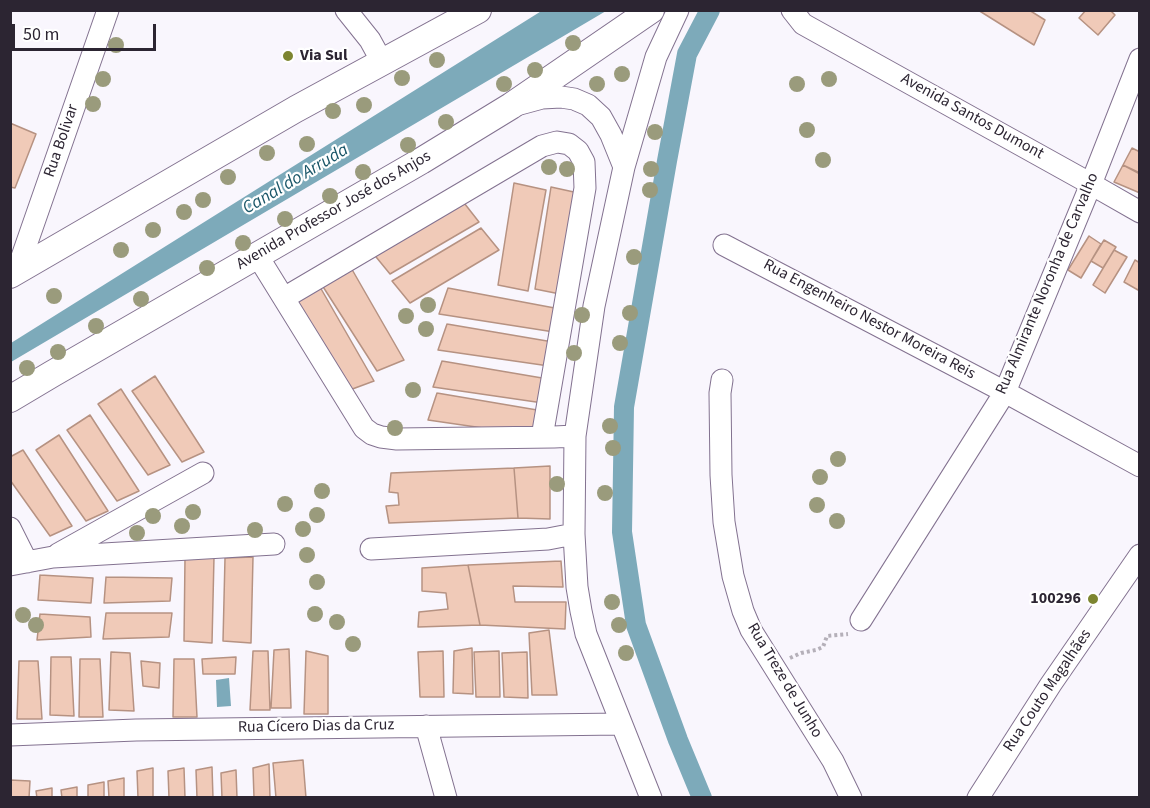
<!DOCTYPE html>
<html>
<head>
<meta charset="utf-8">
<style>
	body { margin:0 }
	#map { position:relative; width:1150px; height:808px; overflow:hidden; background:#f9f6fd; font-family:"Source Sans 3",sans-serif }
	canvas { display:block }
	.frame { position:absolute; inset:0; border:12px solid #2c2532; pointer-events:none }
	.scale { position:absolute; left:12px; top:24px; width:144px; height:27px; box-sizing:border-box; border:3px solid #2c2532; border-top:0; padding-left:8px; font-size:18px; line-height:21px; white-space:nowrap; color:#2c2532; -webkit-text-stroke:4px #fff; paint-order:stroke }
</style>
</head>
<body>
<div id="map">
<canvas width="1150" height="808"></canvas>
<div class="frame"></div>
<div class="scale">50 m</div>
</div>
<script>
const ctx = document.querySelector('canvas').getContext('2d');
ctx.lineJoin = 'round';
function paint(path, color) { ctx.fillStyle = color; ctx.fill(path, 'evenodd'); }
const shape = rows => new Path2D(rows.map(r => 'M' + r).join(''));
function trace(path, color, width, dash) { ctx.strokeStyle = color; ctx.lineWidth = width; ctx.lineCap = dash ? 'butt' : 'round'; ctx.setLineDash(dash || []); ctx.stroke(path); }
function label(font, color, halo, rows, align = 'center') {
  ctx.font = font + ' "Source Sans 3",sans-serif'; ctx.lineWidth = 4.5; ctx.setLineDash([]); ctx.textBaseline = 'middle'; ctx.strokeStyle = halo; ctx.fillStyle = color; for (const [text, x, y, turn = 0] of rows) {
    ctx.save(); ctx.translate(x, y); ctx.rotate((+turn || 0) * Math.PI / 180); ctx.textAlign = isNaN(turn) ? turn : align; if (halo) ctx.strokeText(text, 0, 0); ctx.fillText(text, 0, 0); ctx.restore();
  }
}
paint(shape([
	[543,10,606,11,11,362,11,343],
	[229,678,231,706,217,707,216,680]
]), '#7daaba');
trace(shape([
	[702,798,678,740,636,625,622,532,624,407,667,161,687,54,710,10]
]), '#7daaba', 20);
const building = shape([
	[978,10,1029,10,1045,20,1034,45,978,10],
	[1086,10,1110,10,1115,15,1098,35,1079,18,1086,10],
	[10,123,36,134,15,188,10,187,10,123],
	[1132,148,1140,152,1140,173,1123,165,1132,148],
	[1123,165,1140,174,1140,193,1114,182,1123,165],
	[514,183,546,190,528,291,498,285,514,183],
	[551,187,583,194,565,295,535,289,551,187],
	[461,199,479,222,390,274,372,252,461,199],
	[481,228,499,250,410,303,392,281,481,228],
	[1089,236,1101,244,1081,278,1068,270,1089,236],
	[1104,240,1116,247,1103,268,1091,261,1104,240],
	[1114,250,1127,257,1105,293,1093,285,1114,250],
	[1135,260,1140,263,1140,286,1138,290,1124,282,1135,260],
	[350,266,404,360,377,371,320,282,350,266],
	[320,287,374,381,347,391,290,302,320,287],
	[448,288,560,309,554,332,439,314,448,288],
	[447,324,553,342,549,366,438,350,447,324],
	[442,361,548,379,543,403,433,387,442,361],
	[155,376,204,452,182,462,132,391,155,376],
	[121,389,170,465,148,475,98,404,121,389],
	[437,393,543,411,538,436,428,420,437,393],
	[90,415,139,491,117,501,67,430,90,415],
	[59,435,108,511,86,521,36,450,59,435],
	[23,450,72,526,50,536,10,480,10,457,23,450],
	[550,466,550,519,518,518,514,468,550,466],
	[514,468,518,518,389,523,386,506,399,505,398,493,389,492,391,473,514,468],
	[214,557,212,643,184,641,185,558,214,557],
	[253,557,251,643,223,641,225,558,253,557],
	[561,561,563,587,513,586,515,602,566,602,565,629,480,625,468,565,561,561],
	[468,565,480,625,418,627,419,612,448,609,446,593,422,591,422,568,468,565],
	[40,575,93,578,91,603,38,600,40,575],
	[106,577,172,578,170,601,104,603,106,577],
	[106,613,172,613,169,637,103,639,106,613],
	[40,614,90,617,91,637,37,640,40,614],
	[549,630,557,695,532,695,529,633,549,630],
	[472,648,473,694,453,693,454,651,472,648],
	[289,649,291,708,271,708,274,650,289,649],
	[253,651,268,651,270,710,250,710,253,651],
	[306,651,328,656,328,714,304,714,306,651],
	[443,651,444,697,420,697,418,652,443,651],
	[499,651,500,697,476,697,474,652,499,651],
	[111,652,130,653,134,711,109,710,111,652],
	[527,652,528,698,504,697,502,653,527,652],
	[51,657,71,657,74,716,50,715,51,657],
	[236,657,235,674,203,674,202,659,236,657],
	[80,659,100,659,103,717,79,717,80,659],
	[174,659,194,659,197,717,173,717,174,659],
	[19,661,38,661,42,719,17,719,19,661],
	[141,661,160,663,159,688,143,686,141,661],
	[303,760,306,798,276,798,273,763,303,760],
	[269,764,270,798,254,798,253,768,269,764],
	[212,767,213,798,197,798,196,770,212,767],
	[153,768,153,798,138,798,137,771,153,768],
	[184,768,185,798,169,798,168,771,184,768],
	[236,770,237,798,222,798,221,773,236,770],
	[124,778,124,798,109,798,108,781,124,778],
	[10,780,30,781,29,798,10,798,10,780],
	[104,782,104,798,88,798,88,785,104,782],
	[77,787,77,798,62,798,61,790,77,787],
	[52,788,52,798,37,798,36,791,52,788]
]);
paint(building, '#f0cab8');
trace(building, '#b69282', 1.5);
const minor = shape([
	[346,10,370,40,382,62],
	[792,10,803,24,1091,184,1140,212],
	[520,104,542,98,561,97,574,99,588,105,601,117,611,135,624,167],
	[724,245,1005,392,1140,466],
	[257,255,364,428,372,434,381,437,397,439,554,437,575,436],
	[17,271,108,10],
	[284,298,542,146,557,142,569,144,578,151,584,162,585,188,542,437],
	[722,380,720,393,721,475,724,522,733,576,743,611,751,630,833,761,851,798],
	[10,528,27,562],
	[371,549,548,539,574,534],
	[58,554,203,473],
	[10,565,53,557,274,544],
	[861,620,1005,392,1091,184,1140,59],
	[426,726,446,798],
	[10,735,136,730,621,724],
	[651,798,586,634,581,611,577,587,574,534,575,436,594,306,624,167,656,57,678,10],
	[978,798,1051,684,1140,555]
]);
const major = shape([
	[10,275,296,109,478,10],
	[10,399,52,374,421,161,511,106,651,10]
]);
trace(minor, '#837290', 23);
trace(major, '#837290', 28);
trace(shape([
	[790,658,801,653,816,650,823,647,827,636,848,634]
]), '#b5b0b9', 4, [3, 3]);
trace(minor, '#fff', 21);
trace(major, '#fff', 26);
ctx.fillStyle = '#9a9b7c';
for (const [x, y] of [
	[573,43],
	[116,45],
	[437,60],
	[535,70],
	[622,74],
	[402,78],
	[103,79],
	[829,79],
	[504,84],
	[597,84],
	[797,84],
	[93,104],
	[364,105],
	[333,111],
	[446,122],
	[807,130],
	[655,132],
	[307,144],
	[408,145],
	[267,153],
	[823,160],
	[549,167],
	[567,169],
	[651,169],
	[363,172],
	[228,177],
	[650,190],
	[330,196],
	[203,200],
	[184,212],
	[285,219],
	[153,230],
	[243,243],
	[121,250],
	[634,257],
	[207,268],
	[54,296],
	[141,299],
	[428,305],
	[630,313],
	[582,315],
	[406,316],
	[96,326],
	[426,329],
	[620,343],
	[58,352],
	[574,353],
	[27,368],
	[413,390],
	[610,426],
	[395,428],
	[613,448],
	[838,459],
	[820,477],
	[557,484],
	[322,491],
	[605,493],
	[285,504],
	[817,505],
	[193,512],
	[317,515],
	[153,516],
	[837,521],
	[182,526],
	[303,529],
	[255,530],
	[137,533],
	[307,555],
	[317,582],
	[612,602],
	[315,614],
	[23,615],
	[337,622],
	[36,625],
	[619,625],
	[353,644],
	[626,653]
]) { ctx.beginPath(); ctx.arc(x, y, 8, 0, 2 * Math.PI); ctx.fill(); }
for (const [x, y, r, color] of [
	[288,56,6,"#7d8530"],
	[1093,599,6,"#7d8530"]
]) { const dot = new Path2D(); dot.arc(x, y, r, 0, 2 * Math.PI); ctx.fillStyle = color; ctx.fill(dot); trace(dot, '#fff', 2); }
label('bold 16px', '#2c2532', '#fff', [
	["Via Sul",300,56],
	["100296",1081,599,"right"]
], 'left');
label('16px', '#2c2532', '#fff', [
	["Avenida Santos Dumont",972,117,29],
	["Rua Bolivar",62,141,-71],
	["Avenida Professor José dos Anjos",334,211,-30],
	["Rua Almirante Noronha de Carvalho",1048,284,-67],
	["Rua Engenheiro Nestor Moreira Reis",869,320,28],
	["Rua Treze de Junho",784,681,59],
	["Rua Couto Magalhães",1048,691,-56],
	["Rua Cícero Dias da Cruz",316,727,-1]
]);
label('italic 18px', '#1a5668', '#fff', [
	["Canal do Arruda",296,180,-31]
]);
</script>
</body>
</html>
